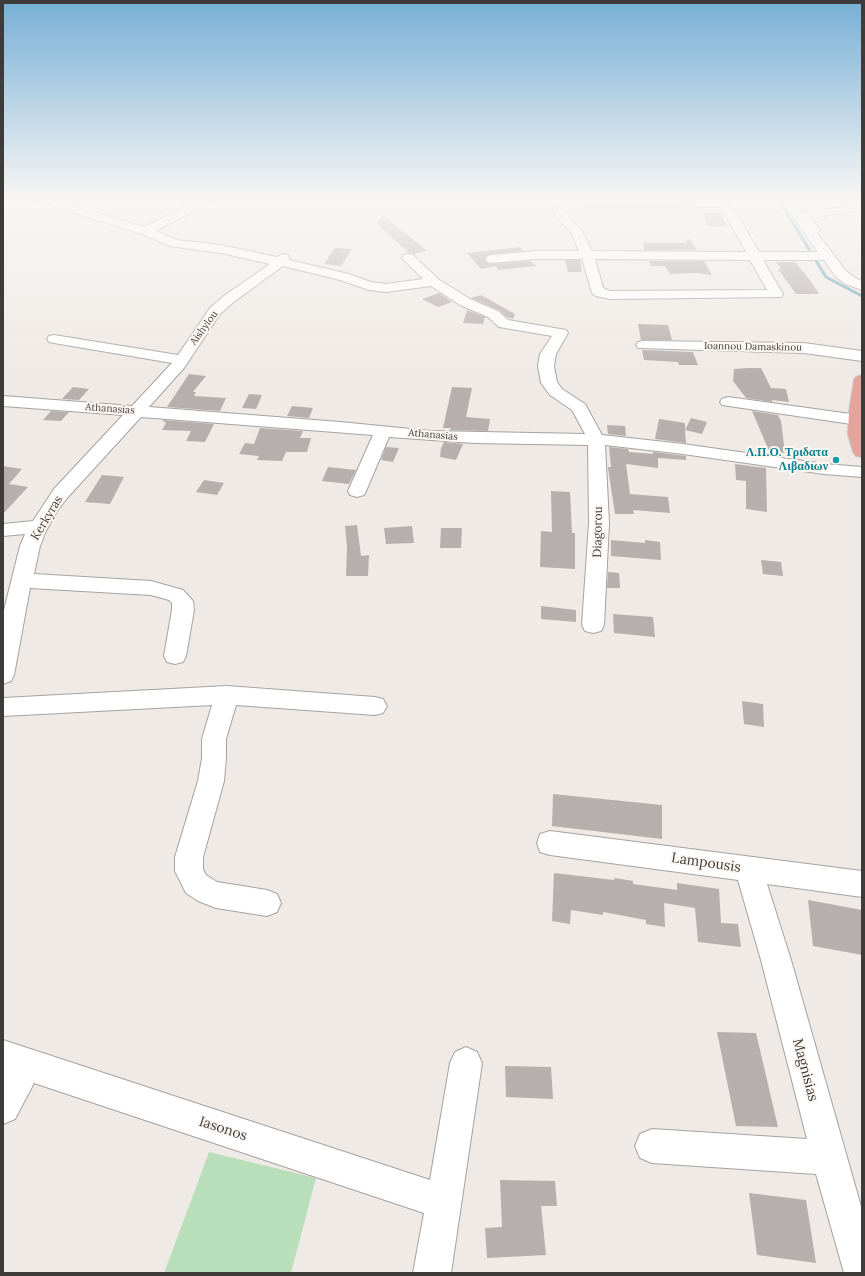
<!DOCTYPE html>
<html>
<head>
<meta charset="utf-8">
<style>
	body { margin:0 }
	#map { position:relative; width:865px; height:1276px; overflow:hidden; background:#efeae6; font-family:Lora,serif }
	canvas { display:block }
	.frame { position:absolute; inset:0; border:4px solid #3e3c3b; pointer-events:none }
</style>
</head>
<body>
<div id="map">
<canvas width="865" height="1276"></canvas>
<div class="frame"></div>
</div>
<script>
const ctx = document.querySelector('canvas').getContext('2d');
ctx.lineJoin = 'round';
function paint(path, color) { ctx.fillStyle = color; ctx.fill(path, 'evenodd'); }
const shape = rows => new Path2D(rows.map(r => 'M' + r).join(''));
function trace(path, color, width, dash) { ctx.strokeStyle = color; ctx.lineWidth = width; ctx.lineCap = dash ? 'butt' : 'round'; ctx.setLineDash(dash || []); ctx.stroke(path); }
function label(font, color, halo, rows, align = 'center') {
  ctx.font = font + ' Lora,serif'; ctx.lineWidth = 4; ctx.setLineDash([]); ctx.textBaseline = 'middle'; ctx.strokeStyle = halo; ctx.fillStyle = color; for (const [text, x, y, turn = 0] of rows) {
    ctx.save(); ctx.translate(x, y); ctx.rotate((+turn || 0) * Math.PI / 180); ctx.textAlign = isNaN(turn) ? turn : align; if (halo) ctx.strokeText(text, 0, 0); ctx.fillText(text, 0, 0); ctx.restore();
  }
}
paint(shape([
	[209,1152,316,1178,291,1273,164,1273]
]), '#b9dfba');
trace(shape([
	[773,197,785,210,826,277,862,296]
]), '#6ba8ba', 3);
paint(shape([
	[703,213,721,213,727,227,708,226],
	[383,215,427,251,414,254,409,253,399,244,376,223],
	[690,239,697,250,645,250,643,243,686,243,686,241],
	[520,247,523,251,487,255,485,259,486,262,492,264,531,261,536,266,498,270,496,266,481,269,467,253],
	[335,248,352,249,341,266,324,264],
	[565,260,580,260,582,272,568,272],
	[649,261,704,261,712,275,696,273,670,274,665,266,651,266],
	[776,262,795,262,810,280,819,294,796,294,778,269,781,269],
	[439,293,452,302,438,307,422,299],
	[481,295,515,314,513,319,507,317,499,310,471,298],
	[467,310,485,317,483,324,463,323],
	[638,324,668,325,672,340,641,340],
	[642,350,693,352,698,365,679,365,678,362,644,360],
	[748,368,761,368,771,388,786,389,789,402,772,400,772,402,746,398,733,381,734,369],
	[189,374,206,376,193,392,196,392,194,396,226,398,220,411,167,407],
	[73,387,89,389,79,400,62,399],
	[452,387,472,388,466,417,490,419,488,431,450,430,451,428,443,428],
	[249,394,262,395,256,409,242,408],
	[292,406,313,408,309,418,287,416],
	[51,411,69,412,61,421,43,420],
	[752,411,778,415,781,421,785,453,769,451],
	[691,418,707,422,702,434,685,430,686,443,655,439,659,419,685,423,685,430],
	[162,420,214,424,205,442,186,441,191,431,162,430,166,423],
	[607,425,625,426,626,436,608,434],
	[260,428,303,431,300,438,311,438,307,452,286,452,282,461,257,460,259,456,239,454,245,443,254,444],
	[444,442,463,444,456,460,440,457,441,448],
	[386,447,399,448,393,462,381,460],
	[609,447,628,449,629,452,653,454,653,452,686,456,686,460,658,458,658,468,626,464,630,494,668,497,670,513,633,510,634,514,615,514,608,468,608,467,611,467],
	[735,464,766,468,767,512,746,509,746,481,736,480],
	[3,466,22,469,9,484,28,487,3,514],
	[328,467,356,470,349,484,322,481],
	[102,475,124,477,110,504,85,502],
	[204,480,224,483,217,495,196,492],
	[551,491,570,492,572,533,575,533,575,569,540,567,541,531,552,532],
	[357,525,361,556,369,555,368,576,346,576,347,547,345,526],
	[412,526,414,543,386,544,384,528],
	[441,528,462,528,461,548,440,548],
	[611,540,645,543,645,540,660,542,661,560,611,556],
	[761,560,781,562,783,576,763,574],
	[608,572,619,573,620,588,607,588],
	[541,606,576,610,576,622,541,619],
	[613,614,653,617,655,637,614,633],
	[742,701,763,704,764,727,744,724],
	[553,794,662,805,662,839,552,826],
	[554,873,614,880,615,878,633,881,633,884,677,890,677,883,719,889,721,923,738,924,741,947,698,942,695,908,664,903,665,927,646,924,646,920,603,912,603,915,571,910,570,924,552,921],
	[808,900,862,910,862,955,813,946],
	[717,1032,756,1033,778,1127,736,1126],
	[505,1066,551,1067,553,1099,506,1097],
	[500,1180,555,1181,557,1206,541,1206,546,1255,487,1258,485,1228,502,1227],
	[749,1193,806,1200,816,1263,757,1255]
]), '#b6afae');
const minor = shape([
	[27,197,43,197,145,227,204,197,217,197,216,199,156,231,177,240,221,245,277,257,283,254,288,255,289,258,289,260,349,274,371,282,386,284,423,279,402,258,403,255,408,254,413,255,438,279,470,299,498,311,508,320,566,330,568,333,556,354,554,366,557,382,562,389,585,404,602,435,683,444,824,464,862,467,862,477,824,474,683,454,605,445,609,523,604,625,601,631,593,633,585,631,582,625,589,523,588,445,475,443,389,437,366,491,364,495,357,497,350,495,348,491,373,435,141,417,68,497,57,511,46,531,40,546,34,574,151,581,183,590,193,601,194,610,186,656,183,662,175,664,167,662,164,656,172,610,172,603,169,600,151,595,30,588,14,675,11,681,3,684,3,614,20,546,25,534,3,536,3,524,33,521,54,489,123,415,3,406,3,396,132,406,172,363,54,343,49,342,47,339,49,336,54,335,178,355,210,308,225,295,270,264,221,253,170,246,142,234,29,199,27,197],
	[283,266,340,280,369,290,386,292,431,286,460,305,488,317,499,327,552,336,540,354,538,366,541,383,550,395,572,410,585,434,431,431,340,422,149,407,184,368,220,314,235,301,283,266],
	[705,197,717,197,725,202,736,212,759,252,818,252,779,197,789,197,802,213,862,204,862,210,811,218,820,230,817,233,846,271,855,278,862,281,862,290,845,284,836,277,824,260,763,260,783,294,781,297,610,299,596,296,592,293,582,259,536,259,492,263,487,262,486,259,487,256,492,255,536,251,579,251,571,232,557,219,553,210,555,208,578,201,707,200,705,197],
	[583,206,718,207,727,217,746,252,592,251,582,231,565,212,583,206],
	[595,259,750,260,767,290,610,291,603,288,595,259],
	[643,341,804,343,862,351,862,361,804,353,638,348,636,345,638,342,643,341],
	[728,397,858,415,862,416,862,424,858,425,722,405,720,402,722,399,728,397],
	[227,686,375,697,383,699,387,706,383,713,375,715,236,705,226,739,226,758,224,781,203,857,203,869,206,875,217,882,267,890,277,894,281,903,277,912,267,916,216,908,198,901,186,893,175,871,175,857,198,781,202,758,202,739,212,705,3,716,3,698,227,686],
	[550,831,862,871,862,897,767,884,791,960,862,1210,862,1273,844,1273,816,1174,652,1163,640,1158,635,1146,640,1134,652,1129,807,1139,761,960,738,880,550,855,540,852,537,843,540,834,550,831],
	[3,1040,430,1180,450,1063,455,1052,466,1047,477,1052,482,1063,451,1273,413,1273,424,1213,34,1083,15,1119,3,1124,4,1072,3,1072,3,1040]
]);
const major = shape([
	[862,375,862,457,856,456,853,452,848,434,849,412,854,380,856,377,862,375]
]);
trace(minor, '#a7a29f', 2);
trace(major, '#c9c8c8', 2);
paint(minor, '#fff');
paint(major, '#e5a49b');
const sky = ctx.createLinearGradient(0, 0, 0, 375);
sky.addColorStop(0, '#76afd6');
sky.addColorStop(0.53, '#f8f6f4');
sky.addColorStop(1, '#f8f6f400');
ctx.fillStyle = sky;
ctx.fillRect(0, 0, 865, 375);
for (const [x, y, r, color] of [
	[836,460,4,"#0f9aa8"]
]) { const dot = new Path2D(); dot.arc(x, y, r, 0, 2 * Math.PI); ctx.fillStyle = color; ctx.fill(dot); trace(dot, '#fdf7f4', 1.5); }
label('10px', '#3e3c3b', '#fdf7f4', [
	["Aishylou",204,328,-54],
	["Ioannou Damaskinou",753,347,1],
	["Athanasias",110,409,4],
	["Athanasias",433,435,5]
]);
label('bold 12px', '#0d838f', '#fdf7f4', [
	["Λ.Π.Ο. Τριδατα",828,453],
	["Λιβαδιων",828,467]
], 'right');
label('12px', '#3e3c3b', '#fdf7f4', [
	["Kerkyras",47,518,-59],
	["Diagorou",598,532,-89]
]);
label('14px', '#3e3c3b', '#fdf7f4', [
	["Lampousis",706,863,8],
	["Magnisias",805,1070,75],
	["Iasonos",223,1129,18]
]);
</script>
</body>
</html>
